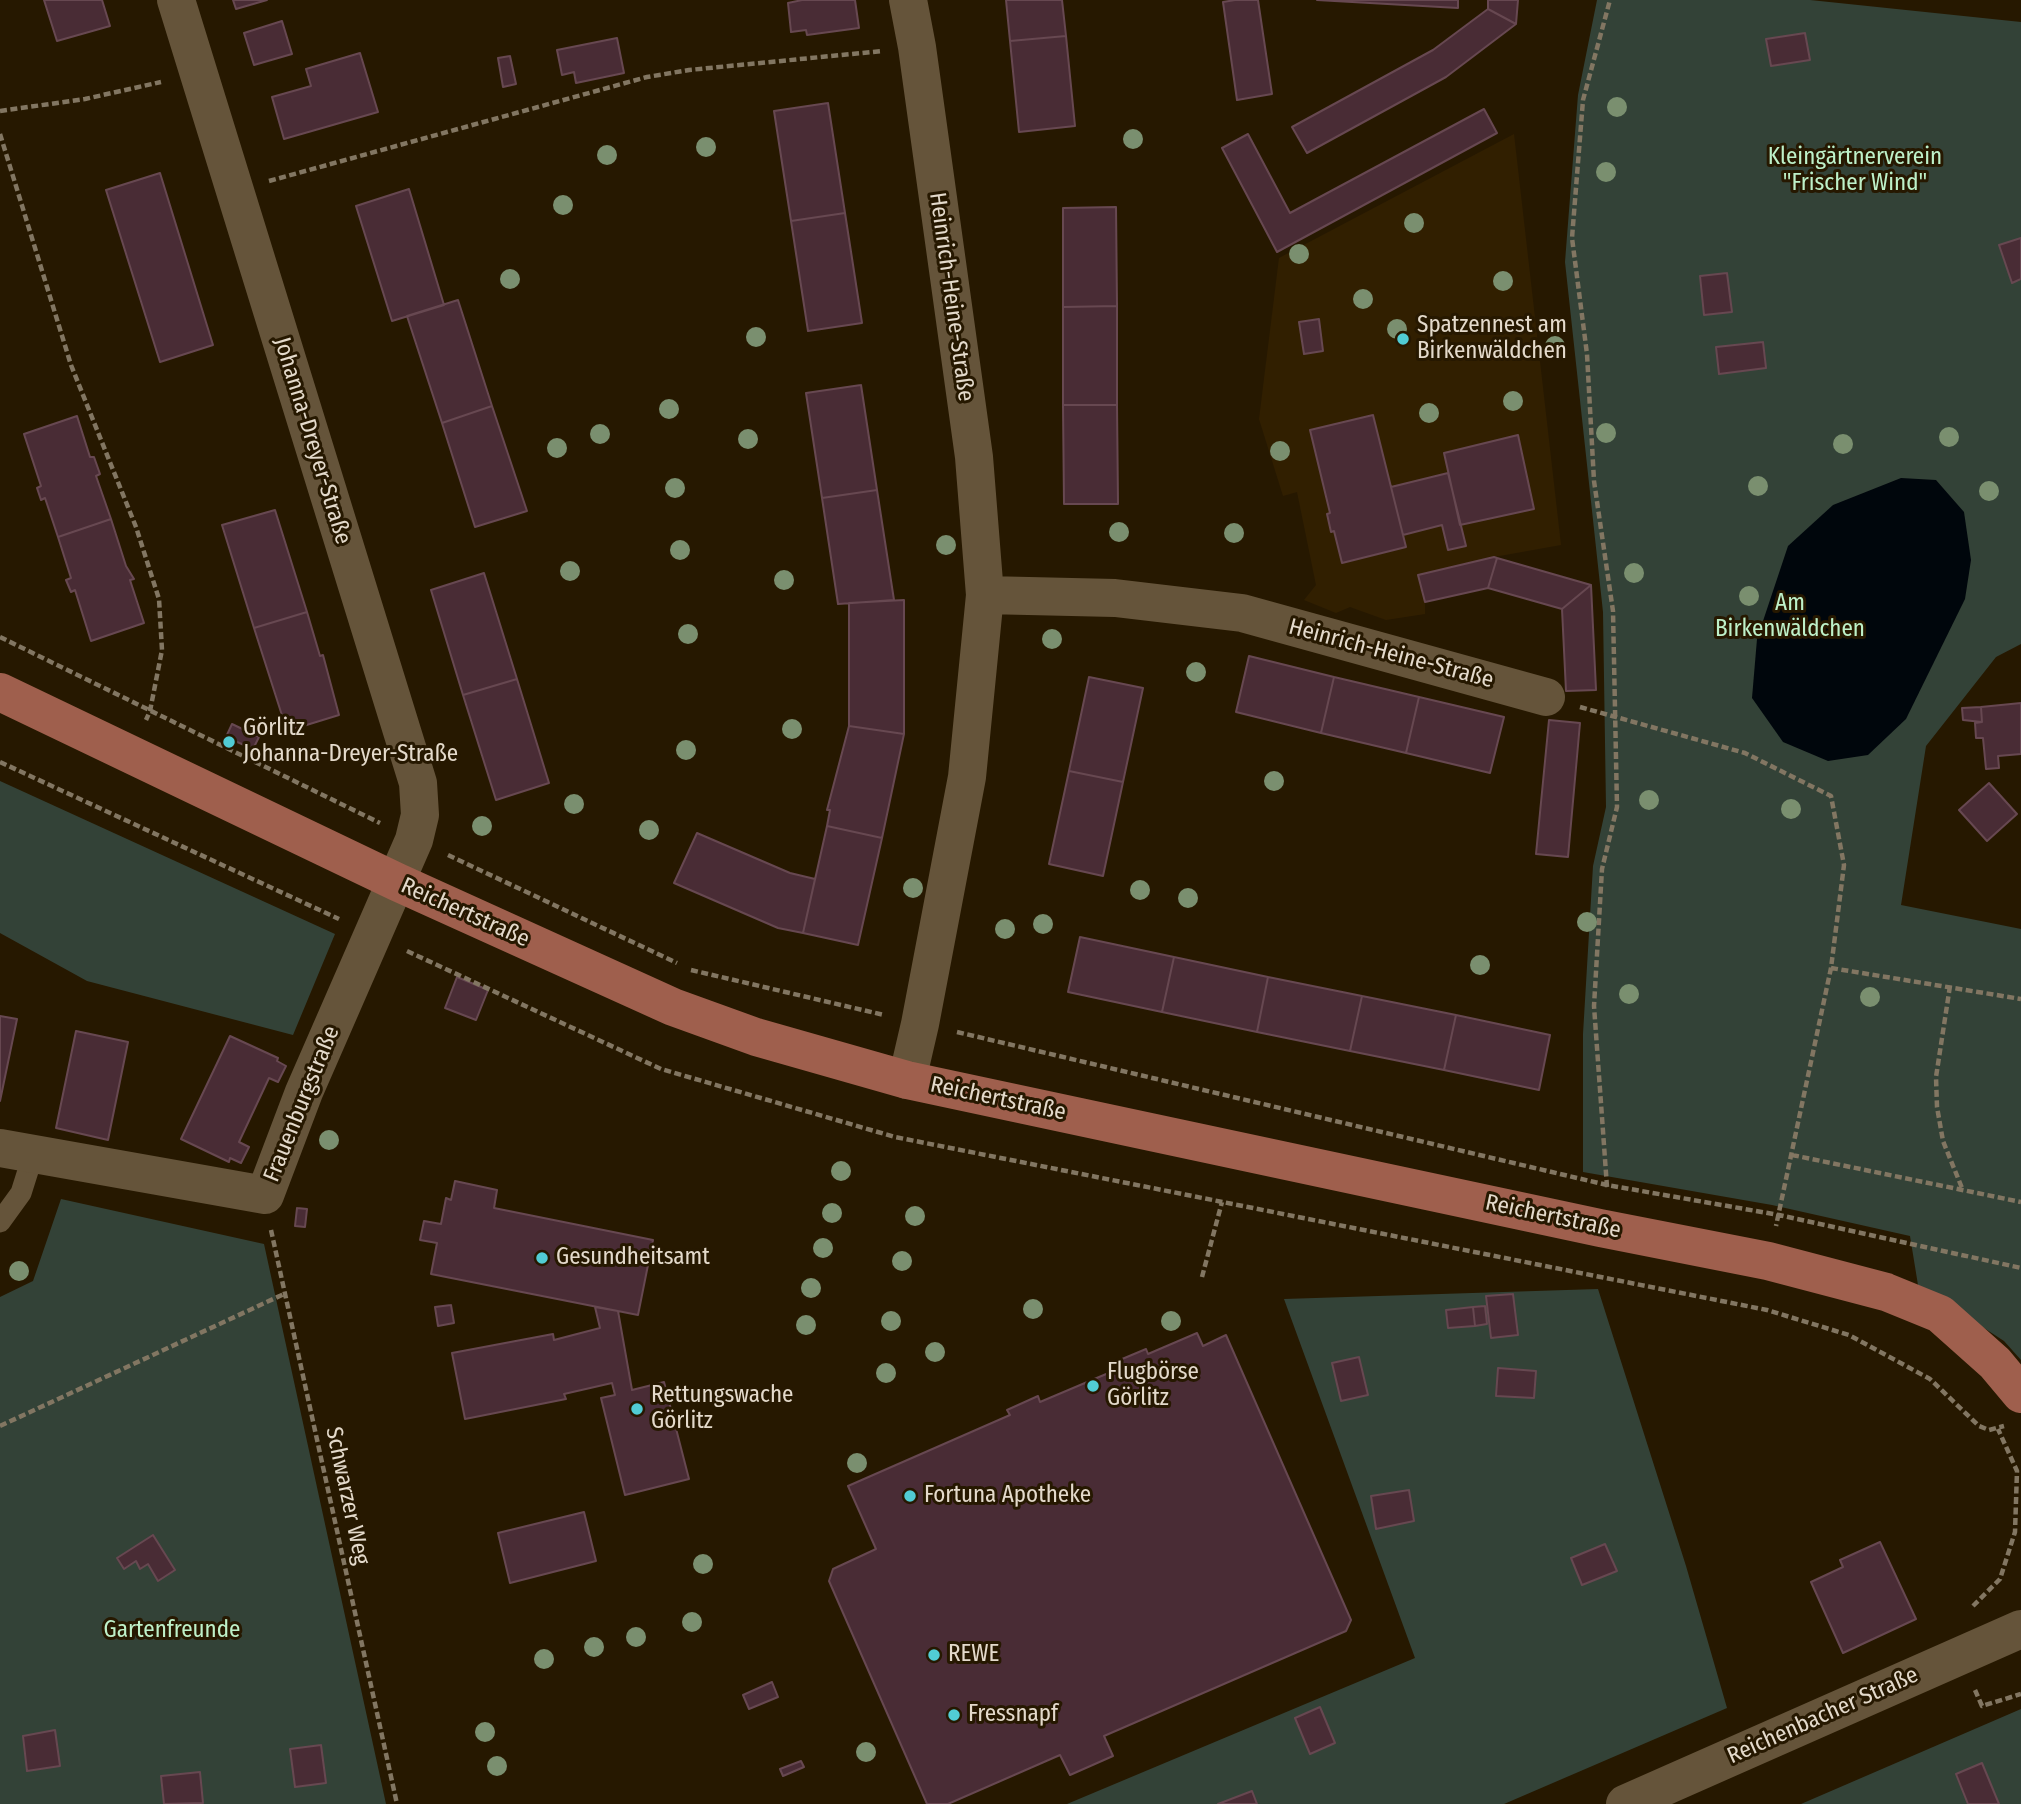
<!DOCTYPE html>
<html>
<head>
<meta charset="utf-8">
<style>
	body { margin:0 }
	canvas { display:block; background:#261800 }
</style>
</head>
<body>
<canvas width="2021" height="1804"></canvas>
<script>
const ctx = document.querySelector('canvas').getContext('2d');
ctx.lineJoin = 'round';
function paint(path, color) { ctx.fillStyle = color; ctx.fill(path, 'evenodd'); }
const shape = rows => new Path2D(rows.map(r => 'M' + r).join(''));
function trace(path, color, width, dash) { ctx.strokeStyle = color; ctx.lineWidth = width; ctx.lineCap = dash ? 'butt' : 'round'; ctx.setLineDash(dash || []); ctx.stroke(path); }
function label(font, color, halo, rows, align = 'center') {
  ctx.font = font + ' "Fira Sans Condensed",sans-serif'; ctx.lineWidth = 6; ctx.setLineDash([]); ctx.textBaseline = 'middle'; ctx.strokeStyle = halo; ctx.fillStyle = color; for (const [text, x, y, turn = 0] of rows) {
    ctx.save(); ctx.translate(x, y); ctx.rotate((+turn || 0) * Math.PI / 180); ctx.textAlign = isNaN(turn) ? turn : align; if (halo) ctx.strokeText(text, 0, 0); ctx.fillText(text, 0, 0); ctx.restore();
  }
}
paint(shape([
	[1514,134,1561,545,1494,557,1419,575,1425,602,1425,614,1386,620,1350,607,1336,613,1304,600,1316,585,1297,492,1283,496,1259,419,1279,258]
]), '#311f00');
paint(shape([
	[1597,0,1810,0,2021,22,2021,644,1996,657,1926,746,1901,905,2021,929,2021,1360,2004,1341,1918,1285,1910,1236,1772,1205,1583,1172,1583,1034,1593,866,1606,807,1603,612,1565,262,1578,95],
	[0,781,335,934,293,1035,87,981,0,933],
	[61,1199,264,1244,386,1804,0,1804,0,1297,33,1281],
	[1598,1289,1686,1566,1727,1708,1504,1804,1067,1804,1415,1658,1284,1299],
	[2021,1709,2021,1804,1801,1804]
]), '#334237');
paint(shape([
	[1901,478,1936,480,1964,512,1971,560,1965,599,1906,719,1868,755,1828,761,1783,742,1752,698,1757,639,1788,546,1833,505]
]), '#00060c');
const building = shape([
	[44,0,102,0,110,26,57,41,44,0],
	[233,0,267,0,236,9,233,0],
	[802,0,855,0,859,28,807,35,806,30,791,32,788,3,802,0],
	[1006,0,1062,0,1066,36,1010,41,1006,0],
	[1235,0,1258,0,1272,94,1237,100,1223,2,1235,0],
	[1317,0,1458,0,1458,8,1317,0],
	[1488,0,1518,0,1516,24,1488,9,1488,0],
	[1488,9,1516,24,1446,77,1307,153,1292,127,1433,50,1488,9],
	[282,21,292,54,254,65,244,33,282,21],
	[1805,33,1810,60,1771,66,1766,39,1805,33],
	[1066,36,1075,126,1019,132,1010,41,1066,36],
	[617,38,624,73,576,83,574,72,562,75,557,50,617,38],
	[360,53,378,112,284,139,272,97,311,86,306,69,360,53],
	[510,56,516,84,503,87,498,58,510,56],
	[828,103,845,213,791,221,774,111,828,103],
	[1484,109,1497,133,1277,252,1222,148,1248,134,1290,213,1484,109],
	[160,173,213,345,160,362,106,190,160,173],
	[409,189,444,305,392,321,356,206,409,189],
	[1116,207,1117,306,1063,307,1063,208,1116,207],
	[845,213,862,323,808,331,791,221,845,213],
	[2021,238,2021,279,2012,283,1999,245,2021,238],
	[1727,273,1732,312,1704,315,1700,276,1727,273],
	[458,300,492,406,442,423,407,316,458,300],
	[1117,306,1117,405,1063,405,1063,307,1117,306],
	[1319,319,1323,351,1304,354,1299,322,1319,319],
	[1763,342,1766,368,1719,374,1716,347,1763,342],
	[861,385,877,490,822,498,806,393,861,385],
	[1063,405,1117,405,1118,504,1064,504,1063,405],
	[492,406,527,511,475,527,442,423,492,406],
	[1373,415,1406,547,1342,563,1334,531,1331,532,1327,514,1330,513,1310,430,1373,415],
	[77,416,90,457,94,457,100,474,96,476,111,519,58,537,45,498,41,500,37,488,41,486,24,434,77,416],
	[1518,435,1534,509,1460,525,1444,453,1518,435],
	[1448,473,1466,546,1448,550,1442,525,1403,535,1391,487,1448,473],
	[877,490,894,600,838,604,822,498,877,490],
	[275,510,307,612,254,628,222,525,275,510],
	[111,519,126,566,134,579,130,580,144,623,91,641,75,590,71,592,66,580,71,578,58,537,111,519],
	[1494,557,1497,558,1488,588,1425,602,1418,575,1494,557],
	[1497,558,1591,585,1562,609,1488,588,1497,558],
	[484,573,517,679,463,695,431,590,484,573],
	[1591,585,1596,690,1566,691,1562,609,1591,585],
	[904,600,904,734,849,726,849,603,904,600],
	[307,612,320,656,323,655,339,715,287,731,254,628,307,612],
	[1249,656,1334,677,1321,733,1236,712,1249,656],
	[1089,677,1143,688,1123,782,1069,771,1089,677],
	[1334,677,1419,697,1406,753,1321,733,1334,677],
	[517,679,549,783,496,800,463,695,517,679],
	[1419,697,1504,717,1490,773,1406,753,1419,697],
	[2021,703,2021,754,1998,756,1999,768,1986,769,1983,738,1976,738,1975,723,1982,722,1981,707,2021,703],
	[1981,707,1982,722,1963,720,1962,708,1981,707],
	[1549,720,1580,723,1568,857,1536,854,1549,720],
	[232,724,259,737,253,749,226,737,232,724],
	[849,726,904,734,882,838,827,826,830,810,827,810,849,726],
	[1069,771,1123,782,1103,876,1049,864,1069,771],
	[1989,783,2017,814,1987,841,1959,810,1989,783],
	[827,826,882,838,858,945,803,933,827,826],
	[697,833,790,873,815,879,803,933,778,928,674,883,697,833],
	[1080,937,1174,957,1162,1012,1068,992,1080,937],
	[1174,957,1268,977,1257,1032,1162,1012,1174,957],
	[457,977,488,990,476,1020,445,1008,457,977],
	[1268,977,1362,996,1350,1051,1257,1032,1268,977],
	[1362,996,1456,1015,1444,1070,1350,1051,1362,996],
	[1456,1015,1550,1035,1539,1090,1444,1070,1456,1015],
	[0,1016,17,1019,0,1101,0,1016],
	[76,1031,128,1042,108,1140,56,1128,76,1031],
	[230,1036,278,1058,277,1061,286,1066,278,1082,269,1078,239,1142,249,1147,241,1163,230,1158,229,1162,181,1139,230,1036],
	[455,1181,497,1190,494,1208,653,1240,638,1315,431,1274,437,1243,420,1240,424,1221,441,1224,446,1198,451,1200,455,1181],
	[297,1208,307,1209,305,1227,295,1226,297,1208],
	[1513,1294,1518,1335,1491,1338,1486,1296,1513,1294],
	[451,1305,454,1323,438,1326,435,1307,451,1305],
	[1485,1306,1487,1324,1475,1326,1473,1307,1485,1306],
	[595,1307,618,1311,632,1390,664,1382,689,1479,625,1495,601,1398,615,1395,612,1383,564,1394,566,1399,465,1419,452,1353,553,1334,554,1340,600,1328,595,1307],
	[1473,1307,1475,1326,1448,1328,1446,1310,1473,1307],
	[1197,1333,1203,1346,1226,1335,1351,1620,1346,1631,1104,1736,1113,1756,1070,1775,1060,1755,948,1804,927,1804,829,1581,833,1569,876,1549,848,1486,1010,1415,1007,1410,1038,1396,1040,1402,1118,1369,1115,1362,1146,1349,1148,1354,1197,1333],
	[1359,1357,1368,1395,1341,1401,1332,1363,1359,1357],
	[1498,1368,1536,1371,1534,1398,1496,1396,1498,1368],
	[1409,1490,1414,1521,1376,1529,1371,1496,1409,1490],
	[584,1512,596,1561,510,1583,498,1533,584,1512],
	[153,1535,175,1570,158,1581,148,1564,140,1569,136,1561,124,1569,117,1558,153,1535],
	[1880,1542,1916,1619,1843,1653,1811,1582,1843,1567,1840,1560,1880,1542],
	[1605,1544,1617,1571,1582,1585,1571,1558,1605,1544],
	[772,1682,778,1697,749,1709,743,1695,772,1682],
	[1320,1707,1335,1743,1310,1754,1295,1718,1320,1707],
	[55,1730,60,1766,27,1771,23,1736,55,1730],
	[321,1745,326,1783,295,1787,290,1749,321,1745],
	[801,1761,804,1767,783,1776,780,1769,801,1761],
	[1982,1763,1999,1804,1968,1804,1956,1774,1982,1763],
	[200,1772,203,1803,164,1804,161,1776,200,1772],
	[1252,1791,1257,1804,1218,1804,1252,1791]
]);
paint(building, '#492c35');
trace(building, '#674851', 2);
trace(shape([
	[0,111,85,99,161,82],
	[0,134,71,365,136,527,159,599,162,650,150,711,146,720],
	[269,181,647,77,689,70,882,51],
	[0,637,380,823],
	[1580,707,1745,753,1831,796,1844,865,1831,968,1776,1226],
	[0,762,339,919],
	[448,855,677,963],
	[407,951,661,1069,895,1137,1767,1310,1849,1335,1930,1379,1979,1426,1989,1430,2004,1426],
	[1831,968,2021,999],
	[691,970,884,1015],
	[1950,986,1936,1077,1937,1107,1943,1141,1962,1188],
	[957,1032,1607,1185,1779,1215,2021,1268],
	[1792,1155,2021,1202],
	[1607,1187,1594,1006,1602,869,1617,807,1613,611,1594,481,1587,354,1572,238,1583,100,1610,0],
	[271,1230,397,1804],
	[1202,1277,1222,1202],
	[0,1426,284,1294],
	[1973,1606,2000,1579,2015,1532,2017,1471,1998,1429],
	[1975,1690,1982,1706,2021,1694]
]), '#827662', 4.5, [7, 3.5]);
trace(shape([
	[0,1222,21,1193,33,1155]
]), '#65543a', 21);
trace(shape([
	[985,595,1115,598,1242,613,1546,697],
	[907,1080,920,1024,967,777,985,595,974,457,917,47,908,0],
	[0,1148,265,1195,304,1092,414,840,420,815,418,783,176,0]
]), '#65543a', 38);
trace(shape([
	[1625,1804,2021,1629]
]), '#65543a', 38);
trace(shape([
	[0,692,397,882,673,1007,756,1037,907,1080,1600,1228,1768,1261,1886,1292,1940,1314,1995,1363,2021,1394]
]), '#9f5f4d', 38);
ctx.fillStyle = '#7a8f6f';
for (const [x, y] of [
	[1617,107],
	[1133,139],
	[706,147],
	[607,155],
	[1606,172],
	[563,205],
	[1414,223],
	[1299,254],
	[510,279],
	[1503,281],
	[1363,299],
	[1397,329],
	[756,337],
	[1555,346],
	[1513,401],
	[669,409],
	[1429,413],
	[1606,433],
	[600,434],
	[1949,437],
	[748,439],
	[1843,444],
	[557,448],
	[1280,451],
	[1758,486],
	[675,488],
	[1989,491],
	[1119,532],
	[1234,533],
	[946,545],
	[680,550],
	[570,571],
	[1634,573],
	[784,580],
	[1749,596],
	[688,634],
	[1052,639],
	[1196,672],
	[792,729],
	[686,750],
	[1274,781],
	[1649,800],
	[574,804],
	[1791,809],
	[482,826],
	[649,830],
	[913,888],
	[1140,890],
	[1188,898],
	[1587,922],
	[1043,924],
	[1005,929],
	[1480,965],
	[1629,994],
	[1870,997],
	[329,1140],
	[841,1171],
	[832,1213],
	[915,1216],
	[823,1248],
	[902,1261],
	[19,1271],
	[811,1288],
	[1033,1309],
	[891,1321],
	[1171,1321],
	[806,1325],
	[935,1352],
	[886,1373],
	[857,1463],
	[703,1564],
	[692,1622],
	[636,1637],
	[594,1647],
	[544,1659],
	[485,1732],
	[866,1752],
	[497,1766]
]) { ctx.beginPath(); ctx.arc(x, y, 10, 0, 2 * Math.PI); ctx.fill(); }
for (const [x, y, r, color] of [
	[1403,339,7,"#51ccd4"],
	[229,742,7,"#51ccd4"],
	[542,1258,7,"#51ccd4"],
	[1093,1386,7,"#51ccd4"],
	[637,1409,7,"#51ccd4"],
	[910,1496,7,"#51ccd4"],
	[934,1655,7,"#51ccd4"],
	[954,1715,7,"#51ccd4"]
]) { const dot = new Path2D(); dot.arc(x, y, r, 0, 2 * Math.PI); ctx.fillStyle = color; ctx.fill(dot); trace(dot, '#261800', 2.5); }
label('23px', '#bef1c9', '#261800', [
	["Kleingärtnerverein",1855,158],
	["\"Frischer Wind\"",1855,184],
	["Am",1790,604],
	["Birkenwäldchen",1790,630],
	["Gartenfreunde",172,1631]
]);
label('23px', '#e4dacb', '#261800', [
	["Heinrich-Heine-Straße",951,297,82],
	["Johanna-Dreyer-Straße",312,441,73],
	["Heinrich-Heine-Straße",1391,654,15],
	["Reichertstraße",465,913,24],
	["Reichertstraße",998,1099,12],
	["Frauenburgstraße",302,1104,-68],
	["Reichertstraße",1553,1217,12],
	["Schwarzer Weg",347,1496,78],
	["Reichenbacher Straße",1823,1716,-24]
]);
label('23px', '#e4dacb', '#261800', [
	["Spatzennest am",1417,326],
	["Birkenwäldchen",1417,352],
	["Görlitz",243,729],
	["Johanna-Dreyer-Straße",243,755],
	["Gesundheitsamt",556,1258],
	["Flugbörse",1107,1373],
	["Görlitz",1107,1399],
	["Rettungswache",651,1396],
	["Görlitz",651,1422],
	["Fortuna Apotheke",924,1496],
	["REWE",948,1655],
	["Fressnapf",968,1715]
], 'left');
</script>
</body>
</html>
